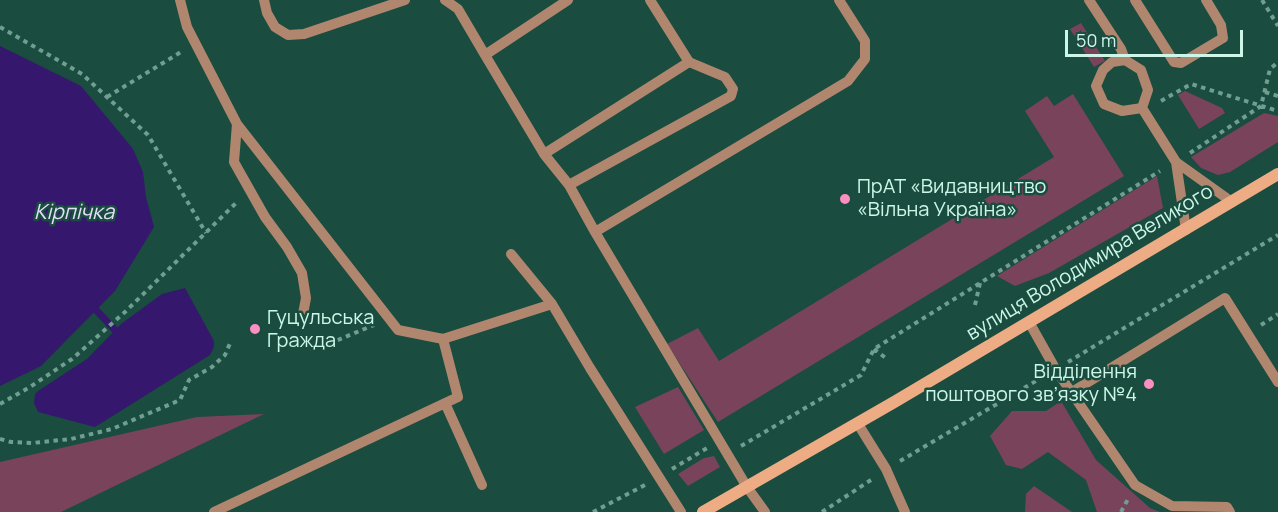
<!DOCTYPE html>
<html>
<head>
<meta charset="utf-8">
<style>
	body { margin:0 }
	#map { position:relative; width:1278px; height:512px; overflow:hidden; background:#1a4c3f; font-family:Manrope,sans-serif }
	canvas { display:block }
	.scale { position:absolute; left:1065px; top:30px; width:178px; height:27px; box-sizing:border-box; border:3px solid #ccf7e8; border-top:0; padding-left:8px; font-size:18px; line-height:21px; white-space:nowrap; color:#ccf7e8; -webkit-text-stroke:4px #1a4c3f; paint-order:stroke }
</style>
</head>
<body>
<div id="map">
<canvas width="1278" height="512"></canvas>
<div class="scale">50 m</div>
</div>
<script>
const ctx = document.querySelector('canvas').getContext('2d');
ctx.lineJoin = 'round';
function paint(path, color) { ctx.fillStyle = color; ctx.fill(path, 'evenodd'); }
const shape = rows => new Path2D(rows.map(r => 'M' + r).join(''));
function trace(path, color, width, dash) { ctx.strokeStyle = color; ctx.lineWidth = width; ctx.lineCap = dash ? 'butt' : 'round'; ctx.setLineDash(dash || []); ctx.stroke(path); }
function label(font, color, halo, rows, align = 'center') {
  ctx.font = font + ' Manrope,sans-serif'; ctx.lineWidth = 5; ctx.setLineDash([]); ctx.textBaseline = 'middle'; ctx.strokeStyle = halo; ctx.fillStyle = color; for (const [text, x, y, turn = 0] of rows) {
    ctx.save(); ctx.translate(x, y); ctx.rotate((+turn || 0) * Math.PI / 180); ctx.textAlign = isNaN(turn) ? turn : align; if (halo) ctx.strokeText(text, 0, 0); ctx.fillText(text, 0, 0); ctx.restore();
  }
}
paint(shape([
	[1081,23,1105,61,1094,67,1070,29],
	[1185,91,1222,108,1225,113,1199,129,1178,95],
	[1073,94,1124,176,718,422,667,344,698,328,719,361,1054,157,1025,111,1047,96,1054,106],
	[1264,113,1278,116,1278,142,1230,172,1218,175,1201,168,1191,157],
	[1157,176,1163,208,1049,273,1015,286,997,276],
	[678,387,704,430,664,454,635,407],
	[1061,401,1096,460,1150,508,1160,512,1097,512,1086,480,1048,452,1022,469,1006,465,990,436,1012,411,1046,411],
	[264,414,61,512,0,512,0,462,197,417],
	[714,456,720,467,688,486,678,474,704,458],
	[1034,486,1072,512,1025,512,1026,494]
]), '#7a435c');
paint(shape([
	[0,46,81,86,133,149,143,172,146,197,154,227,115,291,41,366,0,386],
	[185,288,214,341,214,347,210,355,95,427,38,412,34,403,35,394,38,391,87,359,121,324,162,294]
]), '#35176e');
trace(shape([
	[95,309,115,330]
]), '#35176e', 7);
trace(shape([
	[1262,0,1278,26],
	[0,27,82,74,148,135,206,233],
	[1265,92,1278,96],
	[107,97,181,52],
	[1161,101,1191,84,1278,111],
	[1190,153,1261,106,1270,69,1278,62],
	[975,305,980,283],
	[1261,325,1278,314],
	[321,347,374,325],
	[874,349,887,359],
	[1068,362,1278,235],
	[0,404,30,387,72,359,125,312,237,202],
	[0,439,11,442,32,443,71,439,112,429,180,400,189,380,212,367,225,355,231,341],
	[741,446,861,375,874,349,1160,171],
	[900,461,1041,378],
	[672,469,707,448],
	[593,512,645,485],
	[822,512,874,478],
	[1121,512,1128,499]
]), '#709e91', 4, [4.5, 4.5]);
trace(shape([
	[180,0,187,27,237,124,398,330,443,339,552,304,590,368,681,512],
	[264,0,267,13,275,27,288,35,304,34,405,0],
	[445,0,458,9,485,55],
	[568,0,485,55,544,154,569,185,595,232,747,487,765,512],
	[1089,0,1121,49,1125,60,1141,70,1148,90,1142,108,1176,162,1232,202],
	[1135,0,1174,62,1181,63,1223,38,1221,25,1206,0],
	[1125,60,1112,62,1103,70,1096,86,1104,104,1122,111,1142,108],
	[237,124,234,162,265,217,287,247,302,273,306,298,303,314],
	[544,154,689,62],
	[1176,162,1186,230],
	[569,185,731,96,733,89,725,77,689,62,650,0],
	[595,232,848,81,865,59,865,41,839,0],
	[511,254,552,304],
	[1029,322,1056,370,1135,485,1172,506,1227,507,1230,512],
	[1072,392,1225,298,1278,382],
	[445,403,482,485],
	[858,424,886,469,905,512],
	[214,512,458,397,443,339]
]), '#b0876e', 10);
trace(shape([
	[703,512,896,401,1278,174]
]), '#eeac84', 12);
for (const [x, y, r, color] of [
	[845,199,6,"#fc8fc1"],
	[255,329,6,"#fc8fc1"],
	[1149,384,6,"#fc8fc1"]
]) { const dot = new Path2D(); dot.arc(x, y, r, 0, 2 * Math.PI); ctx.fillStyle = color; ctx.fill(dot); trace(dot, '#1a4c3f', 2); }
label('20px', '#ccf7e8', '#1a4c3f', [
	["ПрАТ «Видавництво",857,187],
	["«Вільна Україна»",857,210],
	["Гуцульська",267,318],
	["Гражда",267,341],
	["Відділення",1137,372,"right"],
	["поштового зв’язку №4",1137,395,"right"]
], 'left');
label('20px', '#ccf7e8', '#1a4c3f', [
	["вулиця Володимира Великого",1090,263,-31]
]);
label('italic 21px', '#e2dff7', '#1a4c3f', [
	["Кірпічка",74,213]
]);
</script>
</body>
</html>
